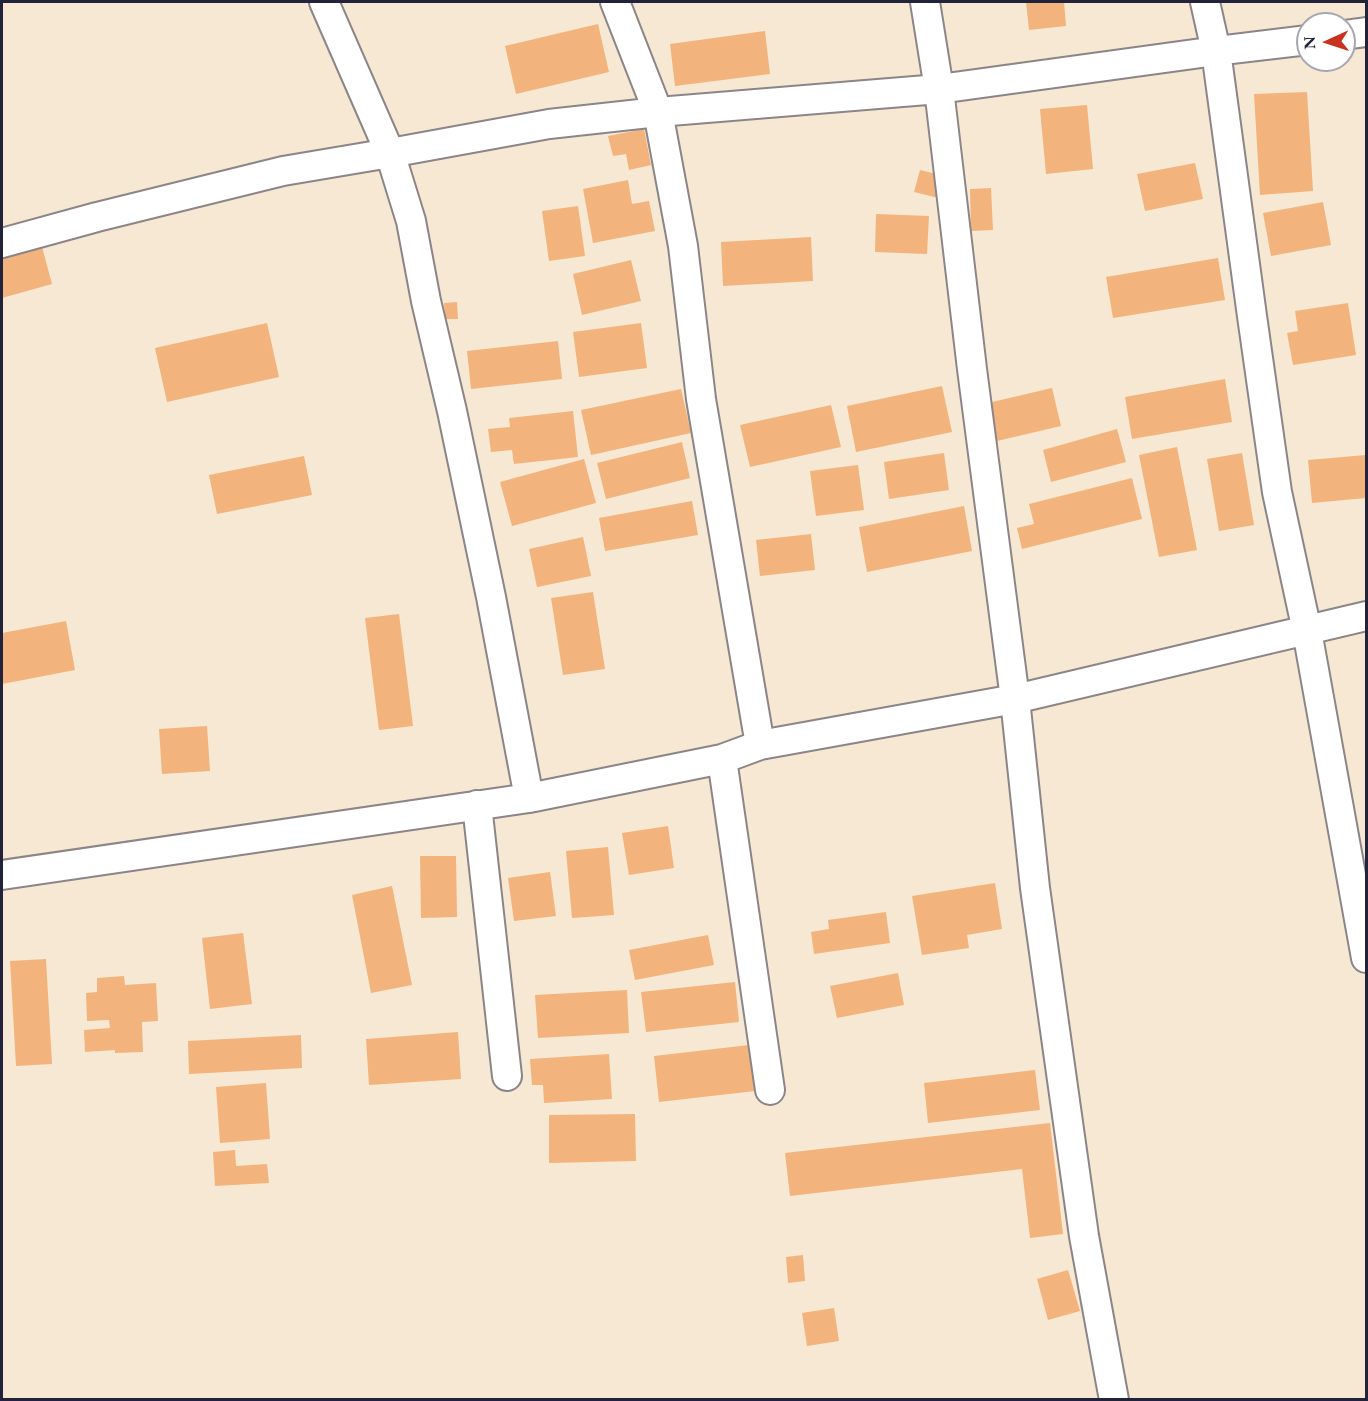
<!DOCTYPE html>
<html>
<head>
<meta charset="utf-8">
<style>
	body { margin:0 }
	#map { position:relative; width:1368px; height:1401px; overflow:hidden; background:#f6e8d3; font-family:"EB Garamond",serif }
	canvas { display:block }
	.frame { position:absolute; inset:0; border:3px solid #22223b; pointer-events:none }
	.north { position:absolute; left:1296px; top:12px; width:60px; height:60px; box-sizing:border-box; background:#fff; border:2px solid #a7a7b1; border-radius:50%; rotate:267deg; font-size:16px; font-weight:700; line-height:24px; text-align:center; color:#22223b }
	.north::after { content:''; display:block; margin:auto; width:21px; height:27px; background:#c8321e; clip-path:polygon(50% 0,100% 100%,50% 72%,0 100%) }
</style>
</head>
<body>
<div id="map">
<canvas width="1368" height="1401"></canvas>
<div class="frame"></div>
<div class="north">N</div>
</div>
<script>
const ctx = document.querySelector('canvas').getContext('2d');
ctx.lineJoin = 'round';
function paint(path, color) { ctx.fillStyle = color; ctx.fill(path, 'evenodd'); }
const shape = rows => new Path2D(rows.map(r => 'M' + r).join(''));
function trace(path, color, width, dash) { ctx.strokeStyle = color; ctx.lineWidth = width; ctx.lineCap = dash ? 'butt' : 'round'; ctx.setLineDash(dash || []); ctx.stroke(path); }
paint(shape([
	[1026,2,1064,2,1066,26,1029,30],
	[598,24,609,72,516,94,505,46],
	[765,31,770,74,675,86,670,44],
	[1307,92,1313,191,1260,195,1254,94],
	[1087,105,1093,169,1046,174,1040,109],
	[644,129,651,165,629,170,626,154,613,156,608,136],
	[1195,163,1203,199,1145,211,1137,174],
	[920,170,948,177,943,199,914,192],
	[628,180,632,204,649,201,655,231,593,243,583,189],
	[991,188,993,230,971,231,970,189],
	[1323,202,1331,245,1271,256,1263,213],
	[578,206,585,256,549,261,542,211],
	[876,214,929,216,927,254,875,252],
	[811,237,813,281,723,286,721,242],
	[41,243,52,284,2,298,2,255],
	[1218,258,1225,300,1113,318,1106,277],
	[631,260,641,301,582,315,573,274],
	[457,302,458,319,445,319,444,303],
	[1348,303,1356,355,1293,365,1287,333,1298,331,1295,311],
	[267,323,279,377,167,402,155,348],
	[641,323,647,368,579,377,573,332],
	[558,341,562,379,471,389,467,351],
	[1225,379,1232,422,1132,439,1125,397],
	[942,386,952,432,856,452,847,406],
	[1052,388,1061,426,997,441,988,403],
	[681,389,691,433,591,455,581,410],
	[831,405,841,447,750,467,740,425],
	[573,411,578,457,514,464,512,450,491,452,488,429,510,427,509,418],
	[1117,429,1126,462,1051,482,1043,450],
	[682,442,690,478,606,499,597,463],
	[1177,447,1197,550,1159,557,1139,455],
	[944,453,949,490,889,499,884,462],
	[1242,453,1254,525,1219,531,1207,459],
	[1366,455,1366,498,1312,503,1308,460],
	[304,456,312,495,217,514,209,475],
	[584,459,596,503,512,526,500,482],
	[858,465,864,510,816,516,810,471],
	[1132,478,1142,519,1022,549,1017,528,1034,524,1029,504],
	[692,501,698,535,605,551,599,518],
	[964,506,972,551,867,572,859,527],
	[811,534,815,570,760,576,756,540],
	[583,537,591,576,537,587,529,549],
	[593,592,605,669,563,675,551,598],
	[399,614,413,726,379,730,365,618],
	[66,621,75,670,2,684,2,633],
	[207,726,210,771,162,774,159,729],
	[668,826,674,868,629,875,622,833],
	[608,847,614,915,572,918,566,851],
	[420,856,456,856,457,917,421,918],
	[550,872,556,916,514,921,508,878],
	[995,883,1002,929,967,935,969,948,922,955,912,896],
	[392,886,412,985,371,993,352,895],
	[886,912,890,943,814,954,811,932,829,929,828,920],
	[243,933,252,1004,210,1009,202,938],
	[708,935,714,965,635,980,629,950],
	[46,959,52,1064,16,1066,10,961],
	[898,973,904,1005,837,1018,830,986],
	[124,976,125,985,156,983,158,1021,142,1022,143,1052,115,1053,115,1050,85,1052,84,1030,110,1028,109,1020,87,1021,86,993,97,992,97,978],
	[735,982,739,1022,646,1032,641,992],
	[627,990,629,1033,538,1038,535,995],
	[458,1032,461,1079,369,1085,366,1039],
	[301,1035,302,1068,189,1074,188,1041],
	[749,1045,755,1091,659,1102,654,1056],
	[609,1054,612,1099,544,1103,543,1085,532,1085,530,1059],
	[1035,1070,1040,1110,928,1123,924,1083],
	[266,1083,270,1139,220,1143,216,1087],
	[635,1114,636,1161,549,1163,549,1115],
	[1050,1123,1063,1234,1030,1238,1022,1169,790,1196,785,1153],
	[235,1150,236,1166,267,1164,269,1183,215,1186,213,1152],
	[803,1255,805,1281,788,1283,786,1257],
	[1068,1270,1080,1311,1048,1320,1037,1279],
	[834,1308,839,1341,807,1346,802,1313]
]), '#f3b37c');
const street = shape([
	[324,2,390,153,411,221,426,301,452,411,491,597,529,798],
	[615,2,658,112,683,246,701,399,760,745,722,759],
	[925,2,939,89,972,369,1015,699,1035,888,1084,1236,1114,1400],
	[1205,2,1216,51,1252,316,1277,492,1307,631,1366,958],
	[1344,35,1366,32],
	[2,243,97,217,283,171,390,153,549,124,658,112,939,89,1216,51,1308,40],
	[760,745,1015,699,1366,616],
	[477,805,507,1076],
	[2,875,529,798,722,759,770,1090]
]);
trace(street, '#8c8587', 32);
trace(street, '#fff', 28);
</script>
</body>
</html>
